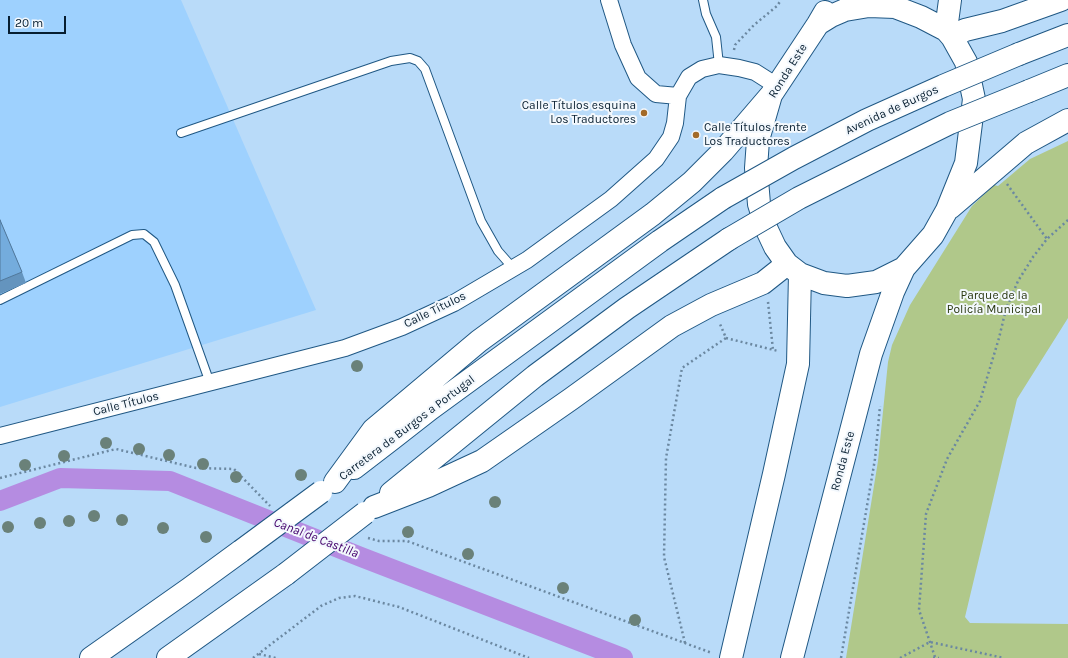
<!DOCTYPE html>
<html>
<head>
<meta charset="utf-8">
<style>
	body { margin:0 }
	#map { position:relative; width:1068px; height:658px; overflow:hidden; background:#b9dbf9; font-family:Karla,sans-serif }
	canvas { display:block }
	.scale { position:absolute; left:8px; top:16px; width:58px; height:18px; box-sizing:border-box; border:2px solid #071e30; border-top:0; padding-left:5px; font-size:12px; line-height:14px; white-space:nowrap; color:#071e30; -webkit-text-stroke:3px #f3f8fd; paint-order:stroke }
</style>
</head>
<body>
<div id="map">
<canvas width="1068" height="658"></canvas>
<div class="scale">20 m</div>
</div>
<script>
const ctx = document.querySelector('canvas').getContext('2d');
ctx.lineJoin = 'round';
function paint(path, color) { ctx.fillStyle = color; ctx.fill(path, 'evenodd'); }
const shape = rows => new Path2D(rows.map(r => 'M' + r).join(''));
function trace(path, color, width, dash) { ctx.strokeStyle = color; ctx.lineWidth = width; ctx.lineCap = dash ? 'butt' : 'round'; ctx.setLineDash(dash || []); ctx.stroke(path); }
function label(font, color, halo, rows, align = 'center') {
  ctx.font = font + ' Karla,sans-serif'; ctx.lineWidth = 4; ctx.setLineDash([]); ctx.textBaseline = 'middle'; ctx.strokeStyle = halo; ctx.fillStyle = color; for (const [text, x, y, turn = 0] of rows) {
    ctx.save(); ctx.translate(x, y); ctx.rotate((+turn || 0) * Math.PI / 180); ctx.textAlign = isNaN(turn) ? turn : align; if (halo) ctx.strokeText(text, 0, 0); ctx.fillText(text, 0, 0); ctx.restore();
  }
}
paint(shape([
	[0,0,181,0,316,310,0,407]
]), '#9ed1fe');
paint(shape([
	[1068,141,1068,318,1017,399,965,617,970,623,1068,624,1068,658,846,658,878,461,888,362,892,345,910,305,972,206,994,185,998,186,1030,159]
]), '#b0c88a');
trace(shape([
	[0,501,60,478,170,481,361,557,623,658]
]), '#b58ce1', 20);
const lane = shape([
	[703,0,706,14,716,37,719,65],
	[181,133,391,61,410,58,418,61,425,69,481,221,498,251,513,268],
	[0,300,132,235,144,234,154,242,175,285,210,383]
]);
const street = shape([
	[609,0,623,45,638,78,656,94,678,96],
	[0,436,345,348,402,327,454,303,527,260,611,199,656,159,671,137,675,123,678,96,689,77,702,69,719,65,739,68,755,72,777,86]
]);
const highway = shape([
	[825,12,818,24,771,95,758,140,756,168,759,204,767,230,775,247,787,264,800,274,824,283,847,286,876,282,904,268],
	[946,30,950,0],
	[952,37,965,30,1002,21,1061,0],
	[1019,54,1068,35],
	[1029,91,1068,75],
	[950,208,1026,143,1068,120],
	[354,468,393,438,430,409,660,241,723,198],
	[335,482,373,430,479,341,653,214,692,182,723,151,771,95],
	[391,493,535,376,627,308,729,239],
	[374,507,428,486,482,461,571,399,672,326,711,305,763,283,787,264],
	[91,658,189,589,241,551],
	[168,658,286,574],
	[731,658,774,474,798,364,800,274],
	[792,658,871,354,893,292,904,268,933,235,947,210,966,163,974,99,966,62,952,37,946,30,921,17,895,7,869,6,845,10,831,16,818,24]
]);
trace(lane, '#205884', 10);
trace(street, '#205884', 18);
trace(highway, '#205884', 24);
trace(shape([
	[734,50,735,45,754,25,777,6,781,0],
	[1007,184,1047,239],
	[768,302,773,350],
	[726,338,778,351],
	[0,478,116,449,196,468,234,469,270,506],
	[368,538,379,541,407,541,712,653],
	[685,643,664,557,666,458,682,368,726,338,720,324],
	[259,654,276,658],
	[935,657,919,610,926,514,947,459,980,401,999,338,1006,309,1018,281,1033,257,1047,239,1068,220],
	[253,658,321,606,339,598,355,596,399,607,529,658],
	[841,658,875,459,880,406],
	[900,658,930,642,1004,658],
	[933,658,939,658]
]), '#6b88a1', 2.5, [2, 3]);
trace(lane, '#fff', 8);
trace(street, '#fff', 16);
trace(highway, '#fff', 22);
const highwayBridge = shape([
	[723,198,794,158,867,120,943,86,1019,54],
	[729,239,799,198,875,160,950,123,1029,91],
	[241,551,321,492],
	[286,574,365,513]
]);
trace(highwayBridge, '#205884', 24, []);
trace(highwayBridge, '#fff', 22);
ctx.fillStyle = '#6a8179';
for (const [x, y] of [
	[357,366],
	[106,443],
	[139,449],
	[169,455],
	[64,456],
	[203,464],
	[25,465],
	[301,475],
	[236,477],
	[495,502],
	[94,516],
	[122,520],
	[69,521],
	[40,523],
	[8,527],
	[163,528],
	[408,532],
	[206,537],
	[468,554],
	[563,588],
	[635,620]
]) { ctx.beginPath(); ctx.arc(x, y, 6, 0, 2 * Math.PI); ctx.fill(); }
paint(shape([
	[0,220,22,272,26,283,0,294]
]), '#6494be');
const building = shape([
	[0,220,22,272,0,281,0,220]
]);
paint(building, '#74acdd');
trace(building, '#51789b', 1);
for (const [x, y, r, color] of [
	[644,113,4,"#a36a28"],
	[696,135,4,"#a36a28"]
]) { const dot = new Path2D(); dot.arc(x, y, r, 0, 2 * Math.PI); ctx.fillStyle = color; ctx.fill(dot); trace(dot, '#f3f8fd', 1.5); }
label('12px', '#071e30', '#f3f8fd', [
	["Ronda Este",788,71,-58],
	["Avenida de Burgos",892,110,-25],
	["Calle Títulos",435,310,-26],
	["Calle Títulos",126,404,-14],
	["Carretera de Burgos a Portugal",407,428,-37],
	["Ronda Este",843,461,-75]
]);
label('12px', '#071e30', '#f3f8fd', [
	["Calle Títulos esquina",636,106],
	["Los Traductores",636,120],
	["Calle Títulos frente",704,128,"left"],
	["Los Traductores",704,142,"left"]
], 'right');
label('12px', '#2a3810', '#f3f8fd', [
	["Parque de la",994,296],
	["Policía Municipal",994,310]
]);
label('italic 13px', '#43006b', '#f3f8fd', [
	["Canal de Castilla",316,538,21]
]);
</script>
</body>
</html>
